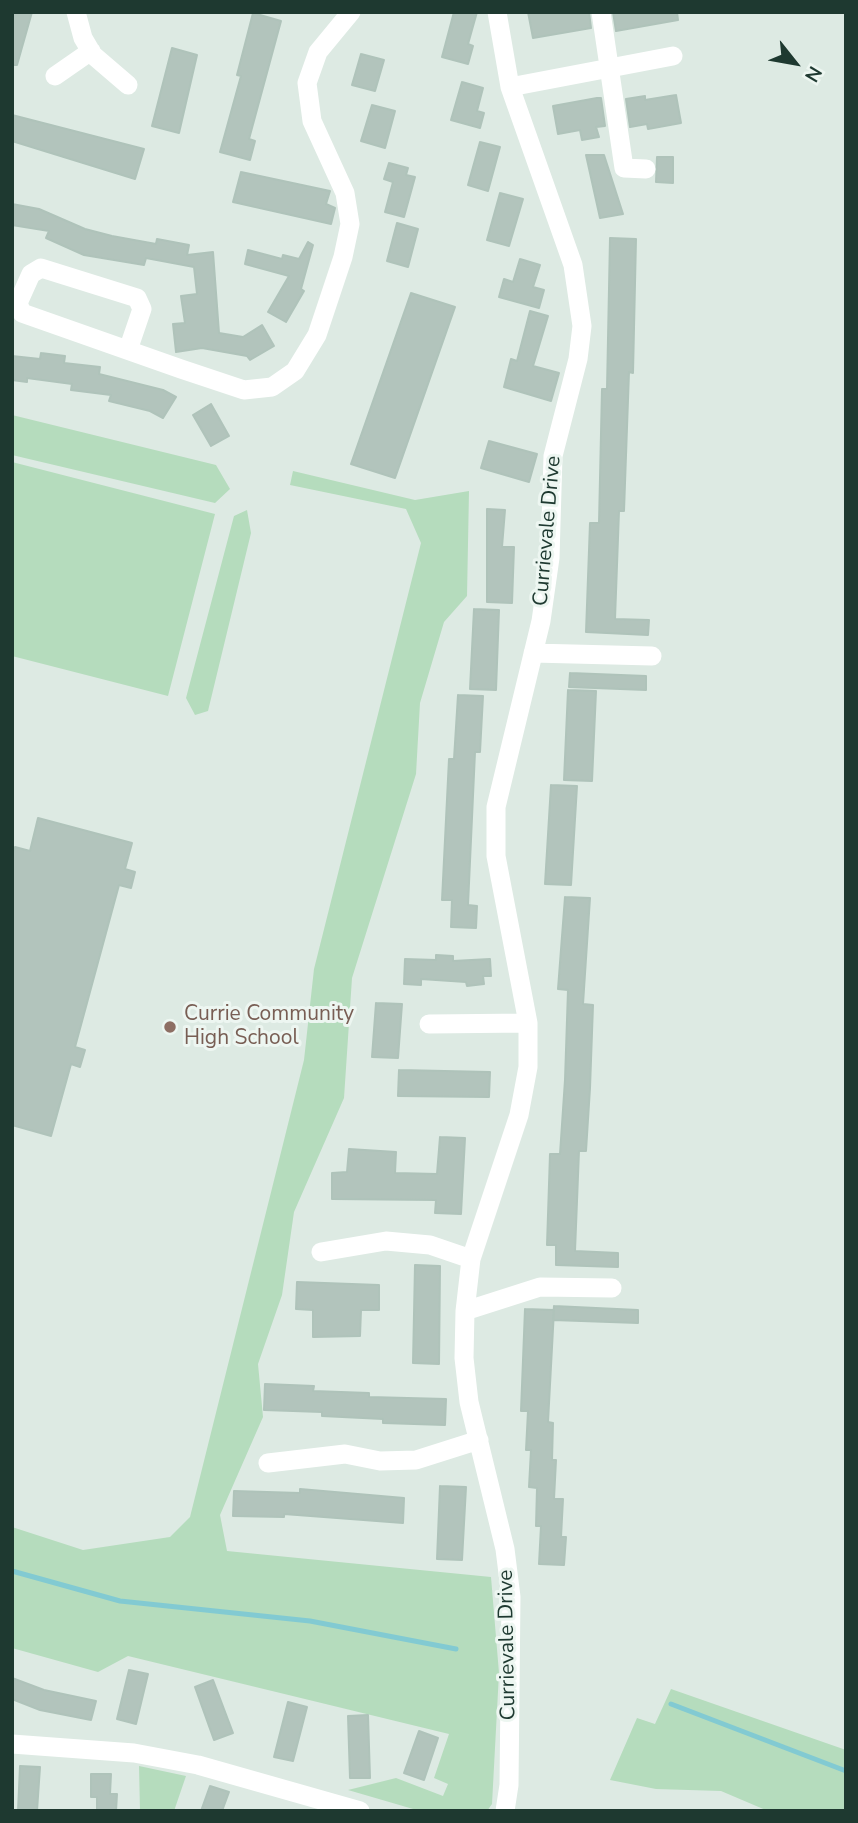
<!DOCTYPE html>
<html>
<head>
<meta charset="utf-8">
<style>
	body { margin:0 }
	#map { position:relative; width:858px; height:1823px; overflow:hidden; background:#ddeae3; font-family:"Nunito Sans",sans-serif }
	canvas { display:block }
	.frame { position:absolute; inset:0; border:14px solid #1e3930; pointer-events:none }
	.north { position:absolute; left:760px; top:28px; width:70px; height:70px; -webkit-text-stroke:5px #edf6f1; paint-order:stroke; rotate:121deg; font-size:19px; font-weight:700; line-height:28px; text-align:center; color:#1e3930 }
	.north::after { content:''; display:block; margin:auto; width:24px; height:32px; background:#1e3930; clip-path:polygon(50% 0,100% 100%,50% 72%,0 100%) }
</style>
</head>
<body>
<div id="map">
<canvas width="858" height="1823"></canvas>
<div class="frame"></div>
<div class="north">N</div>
</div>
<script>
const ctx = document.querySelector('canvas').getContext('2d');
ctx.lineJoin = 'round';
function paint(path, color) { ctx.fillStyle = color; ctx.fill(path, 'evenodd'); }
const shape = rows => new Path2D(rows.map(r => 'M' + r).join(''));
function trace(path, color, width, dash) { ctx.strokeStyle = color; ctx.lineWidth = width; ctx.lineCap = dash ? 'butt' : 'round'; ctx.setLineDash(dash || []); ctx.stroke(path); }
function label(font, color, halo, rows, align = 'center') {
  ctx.font = font + ' "Nunito Sans",sans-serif'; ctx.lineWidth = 6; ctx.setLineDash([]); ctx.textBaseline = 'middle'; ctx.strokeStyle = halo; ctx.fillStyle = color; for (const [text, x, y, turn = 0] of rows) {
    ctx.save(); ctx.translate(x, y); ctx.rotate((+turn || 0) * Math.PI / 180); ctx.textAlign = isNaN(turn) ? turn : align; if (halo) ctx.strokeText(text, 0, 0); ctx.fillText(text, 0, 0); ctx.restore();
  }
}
paint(shape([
	[12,415,216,465,230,489,215,503,12,455],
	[12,462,215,514,168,696,12,656],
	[293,471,415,500,469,491,467,596,444,622,420,703,416,774,352,978,344,1098,294,1212,282,1295,258,1364,263,1417,220,1515,227,1551,491,1577,499,1673,492,1804,487,1811,420,1811,348,1790,396,1778,443,1796,448,1784,434,1778,449,1734,128,1656,98,1672,12,1648,12,1527,83,1550,170,1537,190,1517,304,1060,314,969,421,543,406,509,290,485],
	[247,510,251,533,208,711,195,715,186,698,234,516],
	[671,1689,846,1750,844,1811,768,1811,721,1791,656,1789,610,1780,637,1718,655,1724],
	[139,1766,186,1776,174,1811,140,1811]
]), '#b5dcbd');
trace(shape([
	[12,1571,120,1601,310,1621,456,1649],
	[671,1704,846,1771]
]), '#82cad2', 5);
const building = shape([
	[12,12,32,12,17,65,12,65,12,12],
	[454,12,477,12,468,44,473,46,468,64,442,57,454,12],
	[528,12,589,12,591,28,533,38,528,12],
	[613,12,677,12,678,20,616,31,613,12],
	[253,13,281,21,249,139,255,141,250,160,220,152,241,76,237,75,253,13],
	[172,48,197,55,179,133,152,126,172,48],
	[361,54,384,60,375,91,352,85,361,54],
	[462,82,483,88,477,111,484,113,480,128,451,120,462,82],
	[676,95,681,123,648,129,647,124,630,127,626,99,645,96,645,100,676,95],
	[597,98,601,98,605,126,596,127,599,137,582,140,580,130,558,134,553,106,597,98],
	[372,105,395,111,385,148,361,141,372,105],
	[12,115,144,149,135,179,12,141,12,115],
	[480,142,500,147,488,191,468,185,480,142],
	[586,155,604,155,623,214,600,218,586,155],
	[657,157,673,157,673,183,656,182,657,157],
	[389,163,408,168,406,175,415,177,404,217,385,212,393,182,384,179,389,163],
	[241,172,330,191,326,204,335,208,331,224,233,202,241,172],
	[500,193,523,199,509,246,487,240,500,193],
	[12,204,39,209,85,229,112,236,156,244,157,239,189,245,187,255,213,252,219,333,243,337,262,325,274,346,250,360,247,356,202,348,176,352,173,324,185,323,181,296,197,294,194,267,146,258,144,265,84,255,46,238,49,231,12,225,12,204],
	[397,223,418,229,408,267,387,261,397,223],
	[610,238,636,239,633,373,629,372,624,511,619,511,615,619,649,620,648,635,586,632,590,523,599,523,602,389,607,389,610,238],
	[308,242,313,245,301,289,304,291,286,322,268,312,289,276,245,264,248,250,282,259,283,255,299,259,308,242],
	[520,259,540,265,533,287,544,290,539,308,499,297,504,279,513,282,520,259],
	[411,293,455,307,395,478,351,464,411,293],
	[530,311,548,316,533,366,559,373,551,401,504,387,511,359,517,361,530,311],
	[41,353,65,356,64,363,100,367,99,374,163,390,176,397,163,418,150,411,109,401,111,395,71,390,72,384,27,378,27,382,12,380,12,356,40,359,41,353],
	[211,404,229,436,211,446,193,415,211,404],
	[489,441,537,454,529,482,481,468,489,441],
	[487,509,505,510,502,547,514,547,512,603,487,602,487,509],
	[474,609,499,610,496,690,470,689,474,609],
	[570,673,646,676,646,690,569,687,570,673],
	[568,690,596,691,592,781,564,780,568,690],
	[458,695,483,696,480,752,475,752,468,905,477,906,476,928,451,927,452,900,442,900,449,759,454,759,458,695],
	[551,785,577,786,571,885,545,884,551,785],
	[38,818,132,843,125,869,135,872,131,888,119,885,75,1047,85,1050,80,1067,71,1064,51,1136,12,1125,12,856,15,847,30,851,38,818],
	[565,897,590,898,583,1004,593,1005,590,1088,586,1151,579,1151,575,1251,618,1253,618,1267,556,1265,556,1245,547,1245,550,1154,560,1154,565,1080,568,990,558,989,565,897],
	[436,955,453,956,453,961,490,959,491,976,483,976,484,984,467,986,466,982,421,979,421,985,404,984,405,959,436,960,436,955],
	[376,1003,402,1004,398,1058,372,1057,376,1003],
	[399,1070,490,1072,489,1097,398,1096,399,1070],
	[440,1137,465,1138,461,1214,435,1213,436,1200,332,1199,332,1173,347,1172,349,1149,396,1152,395,1173,437,1174,440,1137],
	[415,1265,440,1266,439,1364,413,1363,415,1265],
	[297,1282,379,1285,379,1310,361,1310,360,1336,313,1337,313,1310,296,1309,297,1282],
	[554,1306,638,1310,638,1323,553,1320,554,1306],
	[525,1309,554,1310,548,1422,553,1423,552,1460,556,1460,554,1499,563,1499,561,1537,566,1537,564,1565,539,1564,541,1526,536,1526,537,1488,529,1487,531,1450,526,1450,528,1411,521,1411,525,1309],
	[265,1384,314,1386,313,1391,369,1393,369,1397,446,1399,445,1425,383,1423,383,1419,322,1416,322,1412,264,1410,265,1384],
	[440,1486,466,1487,462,1560,437,1559,440,1486],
	[300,1489,404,1498,403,1523,284,1514,284,1517,233,1516,234,1491,300,1493,300,1489],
	[129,1670,148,1674,136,1724,117,1719,129,1670],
	[12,1678,44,1690,96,1701,91,1720,40,1710,12,1699,12,1678],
	[213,1680,233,1733,214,1740,195,1687,213,1680],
	[288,1702,307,1707,293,1761,274,1757,288,1702],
	[368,1715,370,1778,350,1778,348,1716,368,1715],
	[419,1731,438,1738,424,1780,404,1773,419,1731],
	[20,1766,40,1767,37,1811,18,1811,20,1766],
	[91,1774,111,1774,110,1794,117,1794,116,1811,97,1811,97,1797,91,1797,91,1774],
	[210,1786,229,1792,222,1811,201,1811,210,1786]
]);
paint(building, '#b2c4bc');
trace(building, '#afc3ba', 2);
trace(shape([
	[76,12,83,38,93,55,128,85],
	[497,12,510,87,573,265,582,326,578,359,553,456,550,558,541,621,496,807,496,856,528,1023,528,1067,519,1115,471,1259,465,1311,464,1358,469,1402,505,1549,511,1597,509,1785,505,1811],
	[601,12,624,168,646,169],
	[55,76,91,51],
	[510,87,673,56],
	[128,350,142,309,137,298,41,268,31,274,18,303,22,313,181,369,244,390,272,387,295,371,317,335,343,257,350,224,345,193,312,121,307,83,318,52,351,12],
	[533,653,652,656],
	[429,1024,528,1023],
	[321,1252,386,1241,430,1245,471,1259],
	[465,1311,540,1287,612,1288],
	[268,1463,345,1454,380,1461,416,1460,479,1440],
	[12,1744,134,1753,198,1765,360,1811]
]), '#fff', 19);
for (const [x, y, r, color] of [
	[170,1027,7,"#8d6e63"]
]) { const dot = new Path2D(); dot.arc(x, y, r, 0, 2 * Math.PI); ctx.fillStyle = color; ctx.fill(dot); trace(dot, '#edf6f1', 2.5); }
label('21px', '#1e3930', '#edf6f1', [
	["Currievale Drive",548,531,-85],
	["Currievale Drive",508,1645,-91]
]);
label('21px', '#785e54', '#edf6f1', [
	["Currie Community",184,1015],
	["High School",184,1039]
], 'left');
</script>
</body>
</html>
